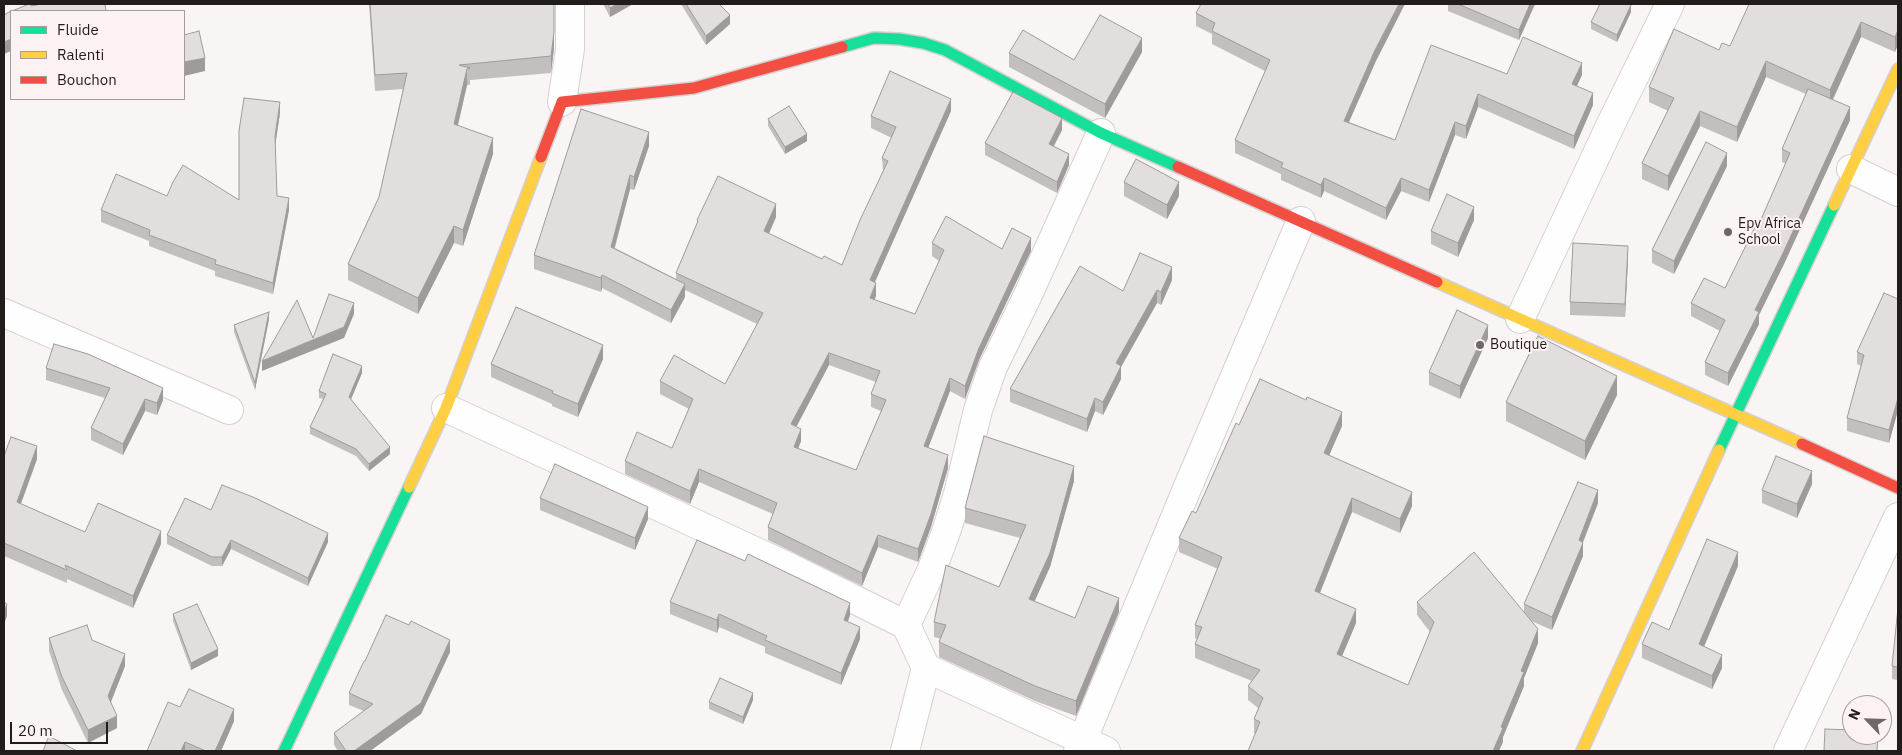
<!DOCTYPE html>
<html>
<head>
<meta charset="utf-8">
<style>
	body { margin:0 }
	#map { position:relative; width:1902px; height:755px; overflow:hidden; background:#faf5f5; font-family:"IBM Plex Sans",sans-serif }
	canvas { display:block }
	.frame { position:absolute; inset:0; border:5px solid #221c1b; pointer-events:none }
	.legend { position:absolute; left:10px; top:10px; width:175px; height:90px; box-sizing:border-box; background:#fdf2f2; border:1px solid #a59c9c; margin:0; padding:6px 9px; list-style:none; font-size:15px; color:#221c1b }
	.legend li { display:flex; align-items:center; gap:10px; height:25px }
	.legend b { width:25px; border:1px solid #a59c9c }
	.north { position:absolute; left:1842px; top:695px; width:50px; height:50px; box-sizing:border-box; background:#fdf2f2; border:1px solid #a59c9c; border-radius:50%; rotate:294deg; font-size:14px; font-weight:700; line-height:20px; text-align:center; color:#221c1b }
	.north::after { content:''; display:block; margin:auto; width:18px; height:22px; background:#6e6867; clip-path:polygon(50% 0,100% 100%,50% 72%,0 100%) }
	.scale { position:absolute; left:10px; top:722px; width:98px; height:22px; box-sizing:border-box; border:2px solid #221c1b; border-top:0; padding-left:6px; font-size:15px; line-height:18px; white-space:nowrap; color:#221c1b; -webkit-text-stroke:4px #fdf2f2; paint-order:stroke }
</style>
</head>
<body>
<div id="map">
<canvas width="1902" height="755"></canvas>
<div class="frame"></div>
<ul class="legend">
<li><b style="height:6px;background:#16e098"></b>Fluide</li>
<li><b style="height:6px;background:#ffcf43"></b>Ralenti</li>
<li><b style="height:6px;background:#f24e42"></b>Bouchon</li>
</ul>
<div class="north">N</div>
<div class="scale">20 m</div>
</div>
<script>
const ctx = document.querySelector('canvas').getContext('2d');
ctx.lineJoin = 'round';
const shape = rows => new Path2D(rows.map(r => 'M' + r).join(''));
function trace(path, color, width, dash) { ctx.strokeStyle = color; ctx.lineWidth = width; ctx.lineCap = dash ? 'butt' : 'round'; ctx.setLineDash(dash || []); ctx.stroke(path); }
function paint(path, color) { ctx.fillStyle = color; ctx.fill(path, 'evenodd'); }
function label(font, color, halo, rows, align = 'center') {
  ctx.font = font + ' "IBM Plex Sans",sans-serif'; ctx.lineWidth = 4; ctx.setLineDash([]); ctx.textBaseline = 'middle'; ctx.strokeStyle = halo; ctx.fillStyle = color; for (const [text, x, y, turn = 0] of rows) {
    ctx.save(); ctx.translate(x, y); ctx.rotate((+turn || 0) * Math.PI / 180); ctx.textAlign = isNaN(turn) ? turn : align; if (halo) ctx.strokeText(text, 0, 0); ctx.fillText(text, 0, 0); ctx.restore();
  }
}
const street = shape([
	[562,102,570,49,570,4],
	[1851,169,1898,192],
	[4,313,229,410],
	[1520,319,1609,128,1670,4],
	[446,408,789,567,906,625],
	[926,668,1106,751],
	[905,751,926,668,906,625,932,569,946,532,958,494,978,410,993,367,1027,297,1101,133],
	[1078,751,1189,484,1301,221],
	[1788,751,1898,517]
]);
const fast = shape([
	[842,47,874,38,899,39,923,43,945,50,1101,133,1178,167],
	[1719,450,1834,205],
	[284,751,409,487]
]);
const slow = shape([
	[1834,205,1898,69],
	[1437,282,1802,444],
	[409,487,446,408,541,157],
	[1582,751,1719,450]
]);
const jam = shape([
	[541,157,562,102,694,88,842,47],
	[1178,167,1437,282],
	[1802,444,1898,488]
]);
trace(street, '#d5d0d0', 30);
trace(fast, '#d5d0d0', 14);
trace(slow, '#d5d0d0', 14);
trace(jam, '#d5d0d0', 14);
trace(street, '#fefefe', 28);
trace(fast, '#16e098', 11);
trace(slow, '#ffcf43', 11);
trace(jam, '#f24e42', 11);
paint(shape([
	[369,4,554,4,554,48,551,73,470,80,470,85,467,85,458,126,493,154,463,246,454,243,418,314,348,280,348,264,379,197,403,89,375,91],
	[603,4,633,4,610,17],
	[681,4,719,4,730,24,706,45],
	[1448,4,1535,4,1519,40,1448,11],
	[1898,4,1895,52,1861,37,1833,100,1850,120,1784,264,1759,315,1759,324,1728,386,1705,375,1705,362,1720,331,1691,316,1691,303,1725,288,1759,224,1786,164,1782,162,1782,149,1806,94,1766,77,1737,142,1700,126,1668,191,1642,179,1642,163,1668,111,1649,102,1649,87,1719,50],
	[1631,12,1617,42,1591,29,1591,22],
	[1196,13,1375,63,1349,122,1395,140,1507,74,1582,75,1577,86,1593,105,1574,149,1478,107,1466,139,1455,135,1429,202,1401,191,1386,220,1324,191,1321,198,1281,180,1281,174,1235,153,1235,140,1265,71,1212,44,1212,34,1196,26],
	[1142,52,1105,118,1009,67,1009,53,1074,60],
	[951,111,875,282,876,296,874,300,915,314,939,261,932,256,932,243,1031,251,979,360,965,399,950,391,928,447,948,468,931,527,918,562,878,547,862,586,768,540,768,527,773,514,699,482,690,504,625,474,625,461,672,448,689,409,660,394,660,381,725,384,757,324,685,290,685,297,671,323,602,288,601,292,534,269,534,255,649,146,634,190,630,189,615,248,676,279,676,273,697,224,697,220,776,217,769,234,822,259,842,265,883,171,882,158,892,138,871,128,871,116],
	[829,365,876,382,871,394,871,407,881,411,856,470,798,448,801,441,796,427],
	[280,113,275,145,277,196,289,210,273,294,215,276,215,271,149,246,149,241,101,222,101,210,167,196,239,200],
	[768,119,807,141,785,154,768,126],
	[1062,130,1054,146,1069,165,1057,193,985,155,985,143],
	[1727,166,1674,274,1652,263,1652,250],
	[1124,182,1179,196,1167,219,1124,196],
	[1474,220,1458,257,1431,244,1431,231],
	[1628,259,1625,317,1570,315,1570,302],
	[1172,280,1161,305,1157,303,1121,367,1121,379,1103,415,1095,411,1087,432,1010,402,1010,389,1123,291],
	[1898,299,1898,410,1889,443,1847,431,1847,418,1861,366,1857,364,1857,352],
	[269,319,255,390,234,332,234,325],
	[1488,338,1460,399,1429,385,1429,372],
	[603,359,578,417,552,406,552,404,491,377,491,364],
	[46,368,163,400,157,415,145,411,123,455,91,440,91,428,105,398,46,380],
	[362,373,351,399,390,454,369,471,356,456,310,434,310,427,323,399,319,398,319,391],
	[1617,395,1585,460,1506,421,1506,402],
	[1342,426,1329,455,1412,506,1400,533,1352,512,1320,593,1356,623,1342,656,1408,685,1430,632,1417,615,1417,602,1524,612,1524,604,1598,503,1583,543,1583,556,1552,630,1531,621,1538,643,1524,678,1524,686,1503,737,1503,742,1255,734,1254,733,1254,719,1258,708,1248,700,1248,686,1252,681,1195,658,1195,644,1197,639,1195,638,1195,625,1218,569,1179,552,1179,538,1196,513],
	[4,456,37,459,21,504,85,532,161,544,133,608,67,579,67,583,4,556],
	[1074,481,1050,567,1034,601,1075,618,1119,612,1076,716,1035,701,939,657,939,642,941,639,934,637,934,622,999,587,1020,538,965,523,965,508],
	[1812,484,1797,518,1762,503,1762,490],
	[540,498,648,519,635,550,540,510],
	[211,510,328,542,308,586,231,549,222,566,212,566,167,544,167,535],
	[1738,566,1704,647,1722,668,1712,689,1642,658,1642,644,1669,630],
	[670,602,850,615,848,622,860,639,841,685,765,653,765,647,719,627,717,633,670,614],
	[1898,608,1898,680,1892,679,1892,666],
	[173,614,218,656,191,670,173,621],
	[409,625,450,652,421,714,370,751,338,751,334,745,334,733,364,711,349,705,349,693,365,661],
	[49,638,92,640,125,666,111,702,117,728,88,743,62,690,49,651],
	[753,700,743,724,709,709,709,702],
	[180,707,234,721,221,751,147,751]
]), '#c3bfbf');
paint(shape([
	[617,4,633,4,610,17,610,8],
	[1399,4,1405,4,1375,63,1344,133,1344,121,1375,50],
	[1530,4,1535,4,1519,40,1519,30],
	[1631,5,1631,12,1617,42,1617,35],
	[730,15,730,24,706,45,706,36],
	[1861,22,1861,37,1830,105,1830,90],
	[1898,30,1898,45,1895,52,1895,37],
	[554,32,554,48,551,73,551,56],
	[1142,38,1142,52,1105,118,1105,104],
	[11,39,11,51,4,54,4,42],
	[205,58,205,71,184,76,184,62],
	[1766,61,1766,77,1737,142,1737,127],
	[1582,63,1582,75,1572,96,1572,84],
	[467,69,467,85,454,141,454,124],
	[1593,93,1593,105,1574,149,1574,136],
	[1478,94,1478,107,1466,139,1466,126],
	[951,99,951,111,870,293,870,280],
	[280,102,280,113,275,147,275,136],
	[1850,107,1850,120,1784,264,1759,315,1759,324,1728,386,1728,373,1755,310],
	[1700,111,1700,126,1668,191,1668,176],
	[1062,118,1062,130,1049,155,1049,144],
	[1455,122,1455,135,1429,202,1429,190],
	[649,132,649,146,634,190,634,177],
	[807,134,807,141,785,154,785,147],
	[493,138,493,154,463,246,463,230],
	[1727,153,1727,166,1674,274,1674,261],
	[1069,154,1069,165,1057,193,1057,182],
	[630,175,630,189,611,260,611,247],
	[1324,178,1324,191,1321,198,1321,185],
	[1401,178,1401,191,1386,220,1386,208],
	[1179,182,1179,196,1167,219,1167,205],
	[289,198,289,210,273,294,273,283],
	[776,204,776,217,764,244,764,231],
	[1474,207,1474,220,1458,257,1458,243],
	[454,226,454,243,418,314,418,298],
	[1031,238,1031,251,979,360,965,399,965,386,979,348],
	[1628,246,1628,259,1625,317,1625,304],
	[1172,267,1172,280,1161,305,1161,292],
	[602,275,602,288,601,292,601,278],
	[876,283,876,296,870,311,870,298],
	[685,284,685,297,671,323,671,310],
	[1157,290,1157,303,1121,367,1121,379,1103,415,1103,402,1116,363],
	[354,303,354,314,344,338,262,371,262,361,344,327],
	[269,312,269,319,255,390,255,383],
	[1488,325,1488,338,1460,399,1460,386],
	[603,345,603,359,578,417,578,404],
	[829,353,829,365,791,437,791,424],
	[362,366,362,373,349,404,349,397],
	[1617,376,1617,395,1585,460,1585,441],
	[950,378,950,391,924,459,924,446],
	[163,388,163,400,157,415,157,403],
	[1095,398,1095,411,1087,432,1087,419],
	[1898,398,1898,410,1889,443,1889,430],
	[145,399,145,411,123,455,123,444],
	[1342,412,1342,426,1324,467,1324,453],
	[801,429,801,441,794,460,794,447],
	[37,446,37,459,17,514,17,502],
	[390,447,390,454,369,471,369,464],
	[948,455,948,468,931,527,918,562,918,549],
	[1074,466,1074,481,1050,567,1029,614,1029,599],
	[699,469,699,482,690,504,690,491],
	[1812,471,1812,484,1797,518,1797,504],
	[1598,490,1598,503,1580,549,1583,543,1583,556,1552,630,1552,617,1579,540],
	[1412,492,1412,506,1400,533,1400,519],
	[1352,498,1352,512,1315,605,1315,591],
	[648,507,648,519,635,550,635,538],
	[161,531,161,544,133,608,133,596],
	[328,533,328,542,308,586,308,578],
	[878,535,878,547,862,586,862,573],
	[231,540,231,549,222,566,222,557],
	[1738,552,1738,566,1699,658,1699,644],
	[1119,598,1119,612,1076,716,1076,701],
	[850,603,850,615,844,632,844,620],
	[7,604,7,616,4,624,4,612],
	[1356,609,1356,623,1337,668,1337,654],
	[719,614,719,627,717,633,717,620],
	[860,627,860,639,841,685,841,673],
	[1538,629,1538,643,1524,678,1524,686,1503,737,1503,742,1499,751,1493,751,1521,671],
	[450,640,450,652,421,714,370,751,354,751],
	[218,649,218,656,191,670,191,663],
	[125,654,125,666,108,709,108,696],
	[1722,655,1722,668,1712,689,1712,676],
	[753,693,753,700,743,724,743,717],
	[234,709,234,721,221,751,215,751],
	[117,716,117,728,88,743,88,730],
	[185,742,185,751,181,751]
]), '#9f9b9b');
const building = shape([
	[29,4,30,4,31,6,42,4,105,4,106,11,12,11,29,4],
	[370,4,554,4,554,32,551,56,459,65,470,68,467,69,454,124,493,138,463,230,454,226,418,298,348,264,379,197,407,73,375,75,370,4],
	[608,4,617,4,610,8,608,4],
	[686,4,719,4,730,15,706,36,686,4],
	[1201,4,1399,4,1375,50,1344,121,1395,140,1431,45,1507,74,1523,37,1582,63,1572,84,1593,93,1574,136,1478,94,1466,126,1455,122,1429,190,1401,178,1386,208,1324,178,1321,185,1281,167,1283,163,1235,140,1270,60,1212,31,1215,23,1196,13,1201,4],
	[1458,4,1530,4,1519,30,1458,4],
	[1600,4,1629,4,1631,5,1617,35,1591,22,1600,4],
	[1749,4,1898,4,1898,30,1895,37,1861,22,1830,90,1766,61,1737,127,1700,111,1668,176,1642,163,1674,98,1649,87,1674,29,1719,50,1722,43,1730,46,1749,4],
	[11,11,11,39,4,42,4,15,11,11],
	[1100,15,1142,38,1105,104,1009,53,1023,30,1074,60,1100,15],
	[199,31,205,58,184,62,184,35,199,31],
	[890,71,951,99,870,280,876,283,870,298,915,314,944,250,932,243,946,216,1002,249,1012,228,1031,238,979,348,965,386,950,378,924,446,948,455,931,514,918,549,878,535,862,573,768,527,777,503,699,469,690,491,625,461,637,432,672,448,693,399,660,381,674,355,725,384,763,313,676,273,698,221,697,220,718,176,776,204,764,231,822,259,824,256,842,265,860,220,888,161,882,158,896,127,871,116,890,71],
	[829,353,880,371,871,394,886,400,856,470,794,447,801,429,791,424,829,353],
	[1808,89,1850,107,1784,251,1755,310,1759,312,1728,373,1705,362,1725,320,1691,303,1704,278,1725,288,1757,223,1759,224,1790,153,1782,149,1808,89],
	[1013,92,1062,118,1049,144,1069,154,1057,182,985,143,1013,92],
	[244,98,280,102,275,136,277,196,289,198,273,283,215,264,216,260,149,235,150,230,101,210,116,174,167,196,173,182,183,165,239,200,239,131,244,98],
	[789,106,807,134,785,147,768,119,789,106],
	[581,109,649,132,634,177,630,175,611,247,685,284,671,310,602,275,601,278,534,255,581,109],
	[1706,142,1727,153,1674,261,1652,250,1706,142],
	[1136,159,1179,182,1167,205,1124,182,1136,159],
	[1447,194,1474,207,1458,243,1431,231,1447,194],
	[1573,243,1628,246,1625,304,1570,302,1573,243],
	[1140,253,1172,267,1161,292,1157,290,1116,363,1121,366,1103,402,1095,398,1087,419,1010,389,1080,266,1123,291,1140,253],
	[1884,293,1898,299,1898,398,1889,430,1847,418,1864,355,1857,352,1884,293],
	[329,294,354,303,344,327,262,361,297,300,313,338,329,294],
	[516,307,603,345,578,404,552,393,553,391,491,364,516,307],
	[1457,310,1488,325,1460,386,1429,372,1457,310],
	[269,312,255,383,234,325,269,312],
	[1538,336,1617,376,1585,441,1506,402,1538,336],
	[54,344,88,354,163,388,157,403,145,399,123,444,91,428,110,388,46,368,54,344],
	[333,354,362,366,349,397,390,447,369,464,356,449,310,427,326,394,319,391,333,354],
	[1260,379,1306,400,1307,397,1342,412,1324,453,1412,492,1400,519,1352,498,1315,591,1356,609,1337,654,1408,685,1434,622,1417,602,1474,552,1538,629,1521,671,1524,672,1501,727,1503,728,1493,751,1248,751,1260,722,1254,719,1263,698,1248,686,1260,670,1195,644,1202,627,1195,625,1222,557,1179,538,1192,511,1196,513,1236,423,1239,425,1260,379],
	[984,436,1074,466,1050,553,1029,599,1075,618,1088,586,1119,598,1076,701,1035,686,939,642,946,625,934,622,946,565,999,587,1026,525,965,508,984,436],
	[11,437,37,446,17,502,85,532,98,503,161,531,133,596,65,565,67,570,4,543,4,456,11,437],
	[1776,456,1812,471,1797,504,1762,490,1776,456],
	[555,464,648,507,635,538,540,498,555,464],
	[1578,482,1598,490,1579,540,1583,543,1552,617,1524,604,1578,482],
	[222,485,253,497,328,533,308,578,231,540,222,557,212,557,167,535,185,498,211,510,222,485],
	[1707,539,1738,552,1699,644,1722,655,1712,676,1642,644,1652,622,1669,630,1707,539],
	[697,540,745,561,748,554,850,603,844,620,860,627,841,673,765,640,767,636,719,614,717,620,670,602,697,540],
	[4,602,7,604,4,612,4,602],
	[197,604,218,649,191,663,173,614,197,604],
	[1898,608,1898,667,1892,666,1898,608],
	[386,615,409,625,411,621,450,640,421,703,354,751,346,751,334,733,373,704,349,693,364,661,365,661,386,615],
	[87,625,92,640,125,654,108,696,117,716,88,730,62,677,49,638,87,625],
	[720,678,753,693,743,717,709,702,720,678],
	[189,689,234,709,215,751,206,751,185,742,181,751,147,751,168,702,180,707,189,689],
	[1825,729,1852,730,1852,735,1878,735,1877,751,1824,751,1825,729],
	[49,736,77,751,43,751,49,736]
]);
paint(building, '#e3dede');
trace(building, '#9f9b9b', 1);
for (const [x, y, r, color] of [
	[1728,232,5,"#6e6867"],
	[1480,345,5,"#6e6867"]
]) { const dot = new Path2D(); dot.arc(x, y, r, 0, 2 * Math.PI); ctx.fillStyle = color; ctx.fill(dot); trace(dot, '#fdf2f2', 2); }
label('14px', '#221c1b', '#fdf2f2', [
	["Epv Africa",1738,224],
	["School",1738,240],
	["Boutique",1490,345]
], 'left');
</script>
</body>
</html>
